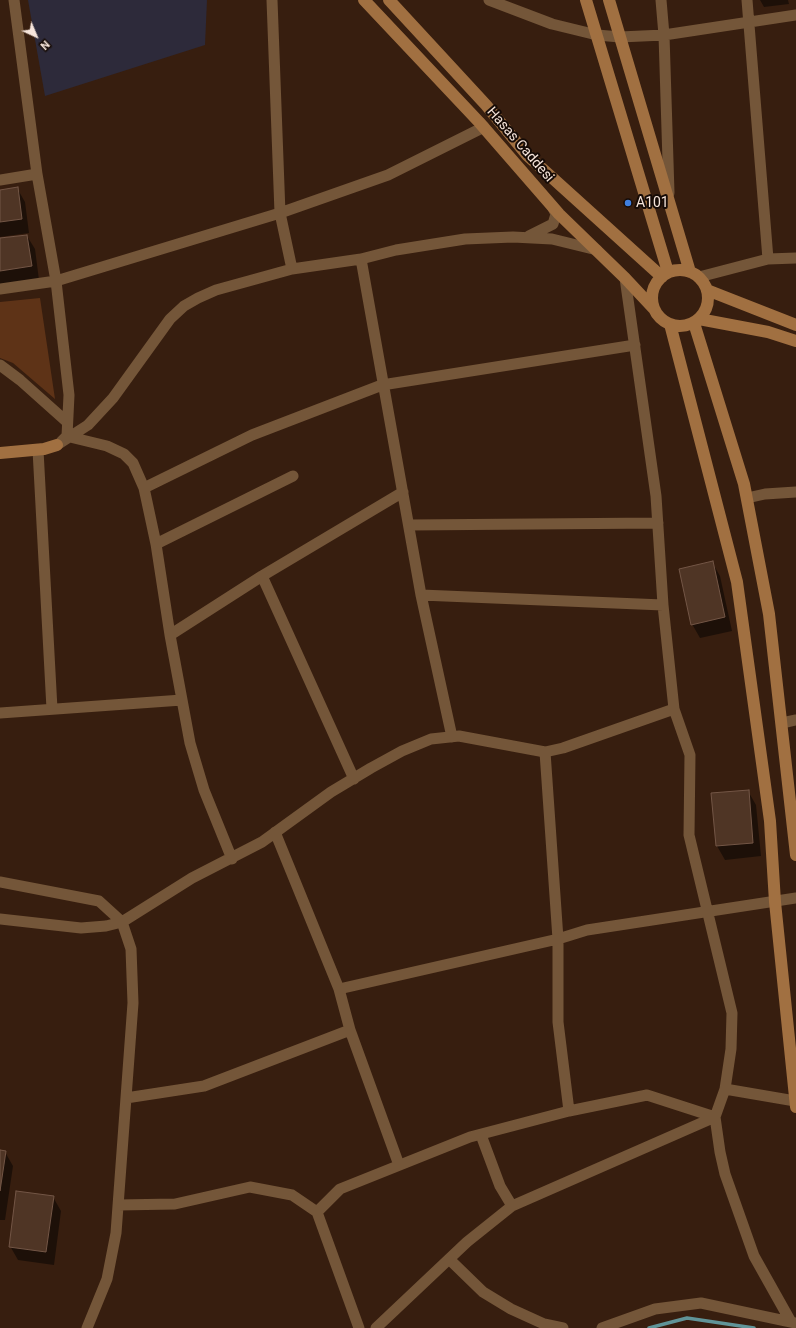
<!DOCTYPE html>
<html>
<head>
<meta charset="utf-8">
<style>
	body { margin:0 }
	#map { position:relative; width:796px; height:1328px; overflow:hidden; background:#371e0f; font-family:Roboto,sans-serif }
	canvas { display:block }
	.north { position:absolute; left:16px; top:16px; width:40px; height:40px; -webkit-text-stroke:3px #160b06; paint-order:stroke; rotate:136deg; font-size:11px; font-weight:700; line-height:16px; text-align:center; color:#f6e5db }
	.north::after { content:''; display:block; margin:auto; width:14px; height:18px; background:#f6e5db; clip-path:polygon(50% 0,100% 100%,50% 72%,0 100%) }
</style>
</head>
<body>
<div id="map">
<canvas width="796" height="1328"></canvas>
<div class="north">N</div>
</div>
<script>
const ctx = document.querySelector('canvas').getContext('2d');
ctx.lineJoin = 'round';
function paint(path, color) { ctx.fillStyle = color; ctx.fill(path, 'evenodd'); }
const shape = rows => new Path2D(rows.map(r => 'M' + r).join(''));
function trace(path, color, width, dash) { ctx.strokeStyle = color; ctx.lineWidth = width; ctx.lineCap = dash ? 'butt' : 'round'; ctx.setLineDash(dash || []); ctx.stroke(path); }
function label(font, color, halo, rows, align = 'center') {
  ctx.font = font + ' Roboto,sans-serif'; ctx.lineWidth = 4; ctx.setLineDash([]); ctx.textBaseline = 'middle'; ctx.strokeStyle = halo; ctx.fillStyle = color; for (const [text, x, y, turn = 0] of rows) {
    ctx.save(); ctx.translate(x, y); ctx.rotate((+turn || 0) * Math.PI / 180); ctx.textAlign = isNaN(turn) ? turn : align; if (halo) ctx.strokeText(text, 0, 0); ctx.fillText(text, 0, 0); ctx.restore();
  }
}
paint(shape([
	[28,0,207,0,205,45,45,96]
]), '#2d2a3a');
paint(shape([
	[40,298,55,399,13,363,0,358,0,302]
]), '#5e3317');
paint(shape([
	[760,0,788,0,789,4,764,7],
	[17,188,25,202,29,233,0,237,0,191],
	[27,236,35,249,39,280,0,285,0,239],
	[712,562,720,576,732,631,700,638,692,624],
	[748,791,756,805,761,856,725,860,717,846,712,794],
	[0,1151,5,1152,13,1166,5,1220,0,1220],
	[53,1197,61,1211,54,1265,18,1260,10,1246]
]), '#0007');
trace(shape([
	[649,1328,687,1318,754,1328]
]), '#609498', 3.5);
const building = shape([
	[18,187,22,219,0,222,0,190,18,187],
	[27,235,32,266,0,271,0,238,27,235],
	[713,561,725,617,691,625,679,569,713,561],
	[749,790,753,843,716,846,711,793,749,790],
	[0,1150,6,1151,0,1191,0,1150],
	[16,1191,54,1196,46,1252,9,1247,16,1191]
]);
paint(building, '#4f3525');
trace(building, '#735646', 1);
trace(shape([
	[14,0,37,174,56,281,69,395,67,436,61,442],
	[272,0,280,213,292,269],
	[489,0,552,24,597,35,620,37,664,35,661,0],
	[747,0,768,259],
	[0,180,37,174],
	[669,193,664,35,796,15],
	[529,236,553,224,556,214,552,206],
	[361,259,421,595,452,737],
	[699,277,768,259,796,258],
	[625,278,656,496,663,605,674,709,690,755,689,835,732,1013,731,1049,725,1089,715,1117,720,1152,725,1174,754,1256,791,1322],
	[0,289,56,281,280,213,388,175,484,127],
	[0,365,20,380,67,422],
	[70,437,107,446,124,454,133,463,144,488,156,544,170,635,190,743,204,790,232,859],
	[57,445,88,425,113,398,170,319,184,306,198,298,216,290,292,269,361,259,396,250,465,239,513,237,552,239,597,250],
	[38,450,52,709],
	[144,488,252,435,382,385,635,345],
	[747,498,765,494,796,492],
	[409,525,658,523],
	[156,544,293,476],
	[262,576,354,779],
	[421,595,663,605],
	[170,635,262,576,403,492],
	[0,713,182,700],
	[782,723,796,720],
	[545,752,558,939,558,1022,569,1111],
	[275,832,339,989,350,1030,399,1165],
	[0,882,99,901,122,922,131,949,133,1003,116,1233,107,1279,87,1328],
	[0,919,81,928,106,926,122,922,192,878,262,842,331,792,371,768,402,751,431,739,459,736,545,752,563,748,674,709],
	[339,989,558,939,587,930,796,898],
	[725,1089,795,1101],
	[126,1098,204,1086,350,1030],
	[481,1135,500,1186,512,1206],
	[118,1205,175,1204,250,1187,292,1195,317,1212],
	[449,1259,483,1292,511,1309,544,1324,563,1328],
	[359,1328,317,1212,340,1189,470,1137,569,1111,647,1095,715,1117],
	[376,1328,467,1242,512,1206,715,1117],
	[602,1328,655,1309,701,1303,795,1323]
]), '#745639', 11);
trace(shape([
	[364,0,479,122,559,214,625,278,654,309],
	[389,0,486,105,527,155,662,277],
	[586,0,668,272],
	[609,0,690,272],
	'652 298a28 28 0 1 1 56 0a28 28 0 1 1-56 0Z',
	[707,290,796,325],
	[699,319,768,332,796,341],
	[694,323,744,484,769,614,796,855],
	[670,324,737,582,770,821,775,902,796,1107],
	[0,453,44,449,57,445]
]), '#a17041', 12);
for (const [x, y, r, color] of [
	[628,203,4,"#3f7fe0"]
]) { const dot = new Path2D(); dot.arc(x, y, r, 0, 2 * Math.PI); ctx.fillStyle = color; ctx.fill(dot); trace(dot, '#160b06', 1.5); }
label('14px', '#f6e5db', '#160b06', [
	["Hasas Caddesi",520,145,49]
]);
label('14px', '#f6e5db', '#160b06', [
	["A101",636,203]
], 'left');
</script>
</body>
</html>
